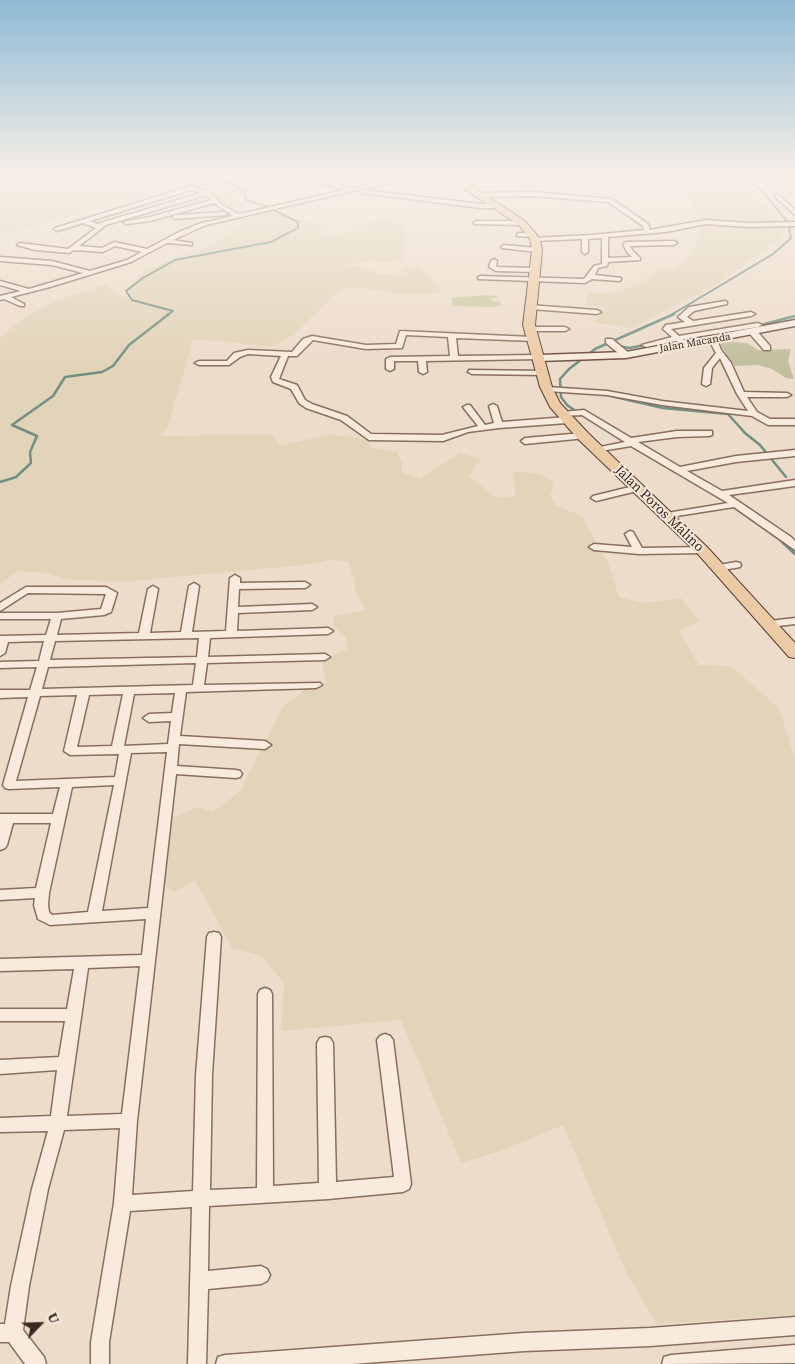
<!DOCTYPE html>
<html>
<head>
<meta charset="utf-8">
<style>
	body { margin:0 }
	#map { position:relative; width:795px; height:1364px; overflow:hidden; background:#eddcca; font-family:"Source Serif 4",serif }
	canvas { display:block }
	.north { position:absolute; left:15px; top:1299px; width:50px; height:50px; -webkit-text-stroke:4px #f4e8da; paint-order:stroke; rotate:66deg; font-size:14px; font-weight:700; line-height:20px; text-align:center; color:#3a2922 }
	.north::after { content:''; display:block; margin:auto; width:18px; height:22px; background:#3a2922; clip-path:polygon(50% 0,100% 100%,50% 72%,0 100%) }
</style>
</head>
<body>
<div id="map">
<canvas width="795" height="1364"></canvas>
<div class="north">U</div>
</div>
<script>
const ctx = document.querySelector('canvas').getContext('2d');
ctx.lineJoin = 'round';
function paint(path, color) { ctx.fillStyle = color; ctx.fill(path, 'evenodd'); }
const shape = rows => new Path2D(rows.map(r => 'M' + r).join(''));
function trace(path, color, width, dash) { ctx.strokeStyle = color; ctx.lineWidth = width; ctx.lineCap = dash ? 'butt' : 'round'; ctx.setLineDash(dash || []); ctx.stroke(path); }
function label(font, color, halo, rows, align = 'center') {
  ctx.font = font + ' "Source Serif 4",serif'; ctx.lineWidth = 4; ctx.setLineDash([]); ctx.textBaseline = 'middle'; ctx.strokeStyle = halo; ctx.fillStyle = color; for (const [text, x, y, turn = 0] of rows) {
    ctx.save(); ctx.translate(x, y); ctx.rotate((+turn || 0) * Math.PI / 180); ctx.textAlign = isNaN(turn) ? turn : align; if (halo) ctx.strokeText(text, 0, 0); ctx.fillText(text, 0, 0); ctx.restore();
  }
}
paint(shape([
	[0,176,301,176,295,180,265,182,273,188,233,199,239,205,229,207,196,182,0,235],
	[658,176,723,176,751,188,776,216,783,237,712,287,632,328,593,322,606,308,585,305,588,293,612,293,645,282,654,271,672,271,692,255,700,234,702,221,684,189],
	[743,176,795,176,795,193,774,193,768,187],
	[275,211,296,221,315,221,327,236,344,232,372,230,352,224,365,224,389,218,405,228,403,242,405,248,401,254,405,261,354,263,346,265,359,266,379,274,406,275,402,272,403,268,419,266,434,281,440,293,400,294,364,288,340,289,292,336,271,347,219,341,193,340,167,429,159,436,272,434,280,446,330,434,368,440,370,447,397,452,402,463,401,472,420,479,460,453,481,459,469,476,496,498,516,496,512,472,536,473,554,481,550,495,556,506,581,515,609,565,619,597,642,603,681,598,700,622,678,630,699,665,731,666,779,708,795,759,795,1315,657,1324,626,1272,563,1125,500,1151,461,1163,401,1020,281,1031,284,983,262,956,232,948,195,880,174,892,159,880,162,822,198,807,212,812,241,791,249,772,283,707,304,690,326,683,322,660,347,649,346,638,334,626,334,616,365,610,357,594,349,562,329,560,313,564,122,582,65,579,46,573,18,571,0,584,0,337,24,318,53,302,106,284,115,293,134,301,128,288,144,273,173,258,200,250,220,240,242,219]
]), '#e2d4b8');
paint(shape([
	[484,295,498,296,499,298,492,298,492,301,499,301,502,305,494,307,453,306,451,298]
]), '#cbc89e');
paint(shape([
	[723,341,747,343,758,350,791,349,788,361,794,379,786,378,772,369,759,365,735,366,720,345]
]), '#c1bf9d');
trace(shape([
	[167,315,173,311,132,300,126,291,143,278,175,260,271,242,298,228,298,222,265,206,246,200,245,191,219,178,224,176],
	[671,315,773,254,791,238,788,223,761,189,731,176]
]), '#719083', 2);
trace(shape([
	[757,326,795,316],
	[619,346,629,348,645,345],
	[602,394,663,408,728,414,745,433,760,445,786,477],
	[577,412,567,405,561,397,560,379,569,369,595,349,674,314],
	[631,446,675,472],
	[0,482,16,477,31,463,30,452,37,436,12,425,53,396,65,377,102,372,113,366,129,345,169,314]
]), '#719083', 2.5);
trace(shape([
	[724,500,778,538,795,554]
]), '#719083', 3);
const street = shape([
	[292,176,302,176,333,184,349,176,357,176,339,185,353,188,408,176,418,176,206,225,173,240,192,243,192,245,167,243,131,262,50,287,11,297,24,304,24,306,20,306,4,299,0,300,0,296,21,291,0,285,0,281,29,289,83,273,52,265,0,261,0,257,52,261,90,271,127,260,142,252,115,246,103,252,74,250,69,253,35,250,17,245,20,243,68,249,96,228,83,223,57,231,54,229,55,228,191,186,209,192,222,205,239,214,345,190,292,176],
	[191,190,201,193,97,224,90,221,191,190],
	[206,195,211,200,150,217,123,222,126,224,150,221,214,203,233,216,202,223,179,232,147,249,114,242,102,248,79,246,106,225,206,195],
	[505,176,530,177,527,179,459,181,456,179,459,177,505,176],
	[365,190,480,204,496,204,499,206,496,208,480,208,363,193,365,190],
	[534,192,612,199,648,224,650,230,706,220,748,223,795,222,795,226,748,227,706,224,666,232,608,237,608,258,632,257,627,252,623,244,626,242,674,241,677,243,674,245,630,246,632,250,640,258,640,260,608,262,607,266,598,268,595,275,621,278,621,280,619,281,592,279,585,283,478,279,478,277,480,276,584,279,594,266,602,264,602,238,588,239,588,252,585,254,582,252,582,239,535,241,532,239,533,238,592,235,644,230,643,226,608,202,534,196,480,197,477,195,480,193,534,192],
	[775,195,779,195,795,210,795,215,775,197,775,195],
	[224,212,227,214,226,215,175,219,172,217,175,215,224,212],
	[476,221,522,221,525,223,522,225,474,224,474,222,476,221],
	[519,233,533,233,536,235,533,237,517,236,517,234,519,233],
	[504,245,537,248,540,250,537,252,502,248,501,247,504,245],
	[494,259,497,261,496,266,497,267,535,268,538,270,535,272,496,271,489,267,491,261,494,259],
	[725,301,727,302,727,304,694,311,687,317,693,321,751,312,755,314,751,316,671,329,679,336,758,323,762,325,758,327,683,339,686,342,682,344,676,341,646,347,642,345,672,337,663,329,666,325,685,322,678,317,689,307,725,301],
	[528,305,597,310,601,312,597,314,531,309,528,309,528,305],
	[526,327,565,327,569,329,565,331,526,331,526,327],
	[750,330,756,330,770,346,770,350,764,350,750,334,750,330],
	[400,331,532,337,535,337,535,341,456,338,458,356,539,355,543,357,539,359,426,361,427,372,423,374,419,372,418,361,394,361,394,369,390,371,386,369,386,359,390,357,450,356,448,337,406,335,402,348,366,349,313,340,297,356,288,356,279,379,297,385,305,400,312,404,347,416,371,434,442,435,478,426,463,407,467,405,470,405,485,425,494,423,489,406,493,404,497,406,502,422,567,417,571,420,567,423,499,428,468,432,443,441,369,440,341,420,306,408,299,403,291,389,273,382,271,377,281,356,248,354,240,357,229,365,199,365,195,363,199,361,227,361,234,353,248,350,292,352,303,339,312,336,366,345,396,344,400,331],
	[710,338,717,340,721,350,731,363,744,392,787,393,791,395,787,397,747,397,757,412,770,419,795,419,795,425,768,425,752,416,662,405,607,395,547,391,543,389,547,387,607,391,662,401,748,411,737,394,720,358,712,368,710,384,706,386,702,384,704,368,716,353,709,340,710,338],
	[606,339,612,339,629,353,629,357,623,357,606,343,606,339],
	[469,370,543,371,547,373,543,375,472,374,468,372,469,370],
	[584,410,631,438,677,431,712,431,712,435,709,436,677,437,638,442,680,467,736,456,795,450,795,456,736,462,687,471,722,491,795,480,795,486,729,495,791,537,795,541,795,550,734,507,664,518,664,514,667,513,728,503,631,446,595,452,595,448,625,442,582,415,562,416,558,414,562,412,584,410],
	[583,433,587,436,586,438,525,444,521,441,525,438,583,433],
	[638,485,641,486,641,490,596,501,591,498,593,496,638,485],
	[630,531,633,532,642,548,702,547,707,550,702,553,639,554,594,550,589,547,594,544,632,547,625,534,630,531],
	[736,562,740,563,741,565,740,567,718,571,713,568,714,566,736,562],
	[235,575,240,578,240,583,305,582,310,585,305,588,239,589,238,607,312,604,317,607,312,610,238,613,237,631,328,628,333,631,328,634,210,638,208,657,325,654,330,657,325,660,207,663,204,685,320,683,322,685,316,688,186,692,180,736,265,741,271,745,265,749,179,744,177,766,236,770,240,771,242,774,240,777,236,778,176,774,137,1121,132,1195,193,1191,196,1075,207,937,209,933,214,932,219,933,221,937,212,1075,210,1190,257,1188,258,994,260,990,265,988,270,990,272,994,273,1186,319,1183,317,1043,320,1038,325,1037,330,1038,333,1043,336,1182,394,1177,377,1040,380,1036,385,1034,390,1036,393,1040,411,1184,409,1189,403,1192,328,1199,209,1206,208,1271,261,1266,267,1269,270,1275,267,1281,261,1284,208,1289,206,1364,188,1364,192,1207,130,1211,109,1342,109,1364,91,1364,91,1342,114,1203,120,1128,64,1130,48,1189,29,1286,23,1330,44,1357,46,1364,25,1364,9,1342,0,1342,0,1324,5,1324,11,1286,32,1189,48,1131,0,1132,0,1118,51,1116,57,1070,0,1074,0,1060,59,1057,65,1021,0,1021,0,1009,67,1009,74,969,0,971,0,959,142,955,146,919,50,925,38,919,34,905,35,898,0,900,0,890,36,888,51,823,13,823,7,845,5,848,0,850,0,814,53,814,60,787,9,789,5,788,3,785,28,697,0,698,0,690,30,690,37,667,0,668,0,662,39,661,44,641,8,642,5,653,0,656,0,636,46,635,51,619,0,619,0,613,57,613,101,609,106,594,28,593,0,611,0,603,26,587,106,587,117,593,111,612,104,615,61,619,57,635,139,633,148,589,153,586,158,589,150,633,181,632,189,586,194,583,199,586,192,632,226,631,230,578,235,575],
	[199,638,197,657,50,660,55,641,199,638],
	[196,663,193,685,42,689,48,667,196,663],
	[175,693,172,713,149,714,143,718,149,722,171,721,168,744,124,746,134,694,175,693],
	[123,694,112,746,77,747,89,695,123,694],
	[77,695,64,751,70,755,119,754,115,777,16,781,40,696,77,695],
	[167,752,148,908,102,911,131,753,167,752],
	[114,785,88,912,52,915,49,912,48,905,49,893,72,787,114,785],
	[140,966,122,1114,67,1116,88,968,140,966],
	[795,618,795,624,770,627,765,624,770,621,795,618],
	[795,1317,795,1335,650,1346,524,1351,352,1364,216,1364,218,1357,225,1355,524,1333,650,1328,795,1317],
	[795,1345,795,1363,662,1364,664,1357,671,1355,795,1345]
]);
const secondary = shape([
	[795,320,795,326,626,358,539,361,533,358,539,355,626,352,795,320]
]);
const primary = shape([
	[452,176,461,176,472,186,525,221,540,239,542,250,535,325,552,387,560,403,588,433,707,547,795,643,795,658,789,657,697,553,578,439,550,407,540,387,523,325,532,250,530,239,519,225,466,190,452,176]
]);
trace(street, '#896e5f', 3);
trace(secondary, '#6b4f42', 3);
trace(primary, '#573d33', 2);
paint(street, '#f8ebde');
paint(secondary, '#f8ebde');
paint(primary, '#edcaa6');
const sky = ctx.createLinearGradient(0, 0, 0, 367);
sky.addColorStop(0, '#8fbad4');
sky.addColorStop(0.48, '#f7efe7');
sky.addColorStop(1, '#f7efe700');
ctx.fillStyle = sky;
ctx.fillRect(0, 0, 795, 367);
label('11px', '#3a2922', '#f4e8da', [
	["Jalan Macanda",695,343,-10]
]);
label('14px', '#3a2922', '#f4e8da', [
	["Jalan Poros Malino",659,509,44]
]);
</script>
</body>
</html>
